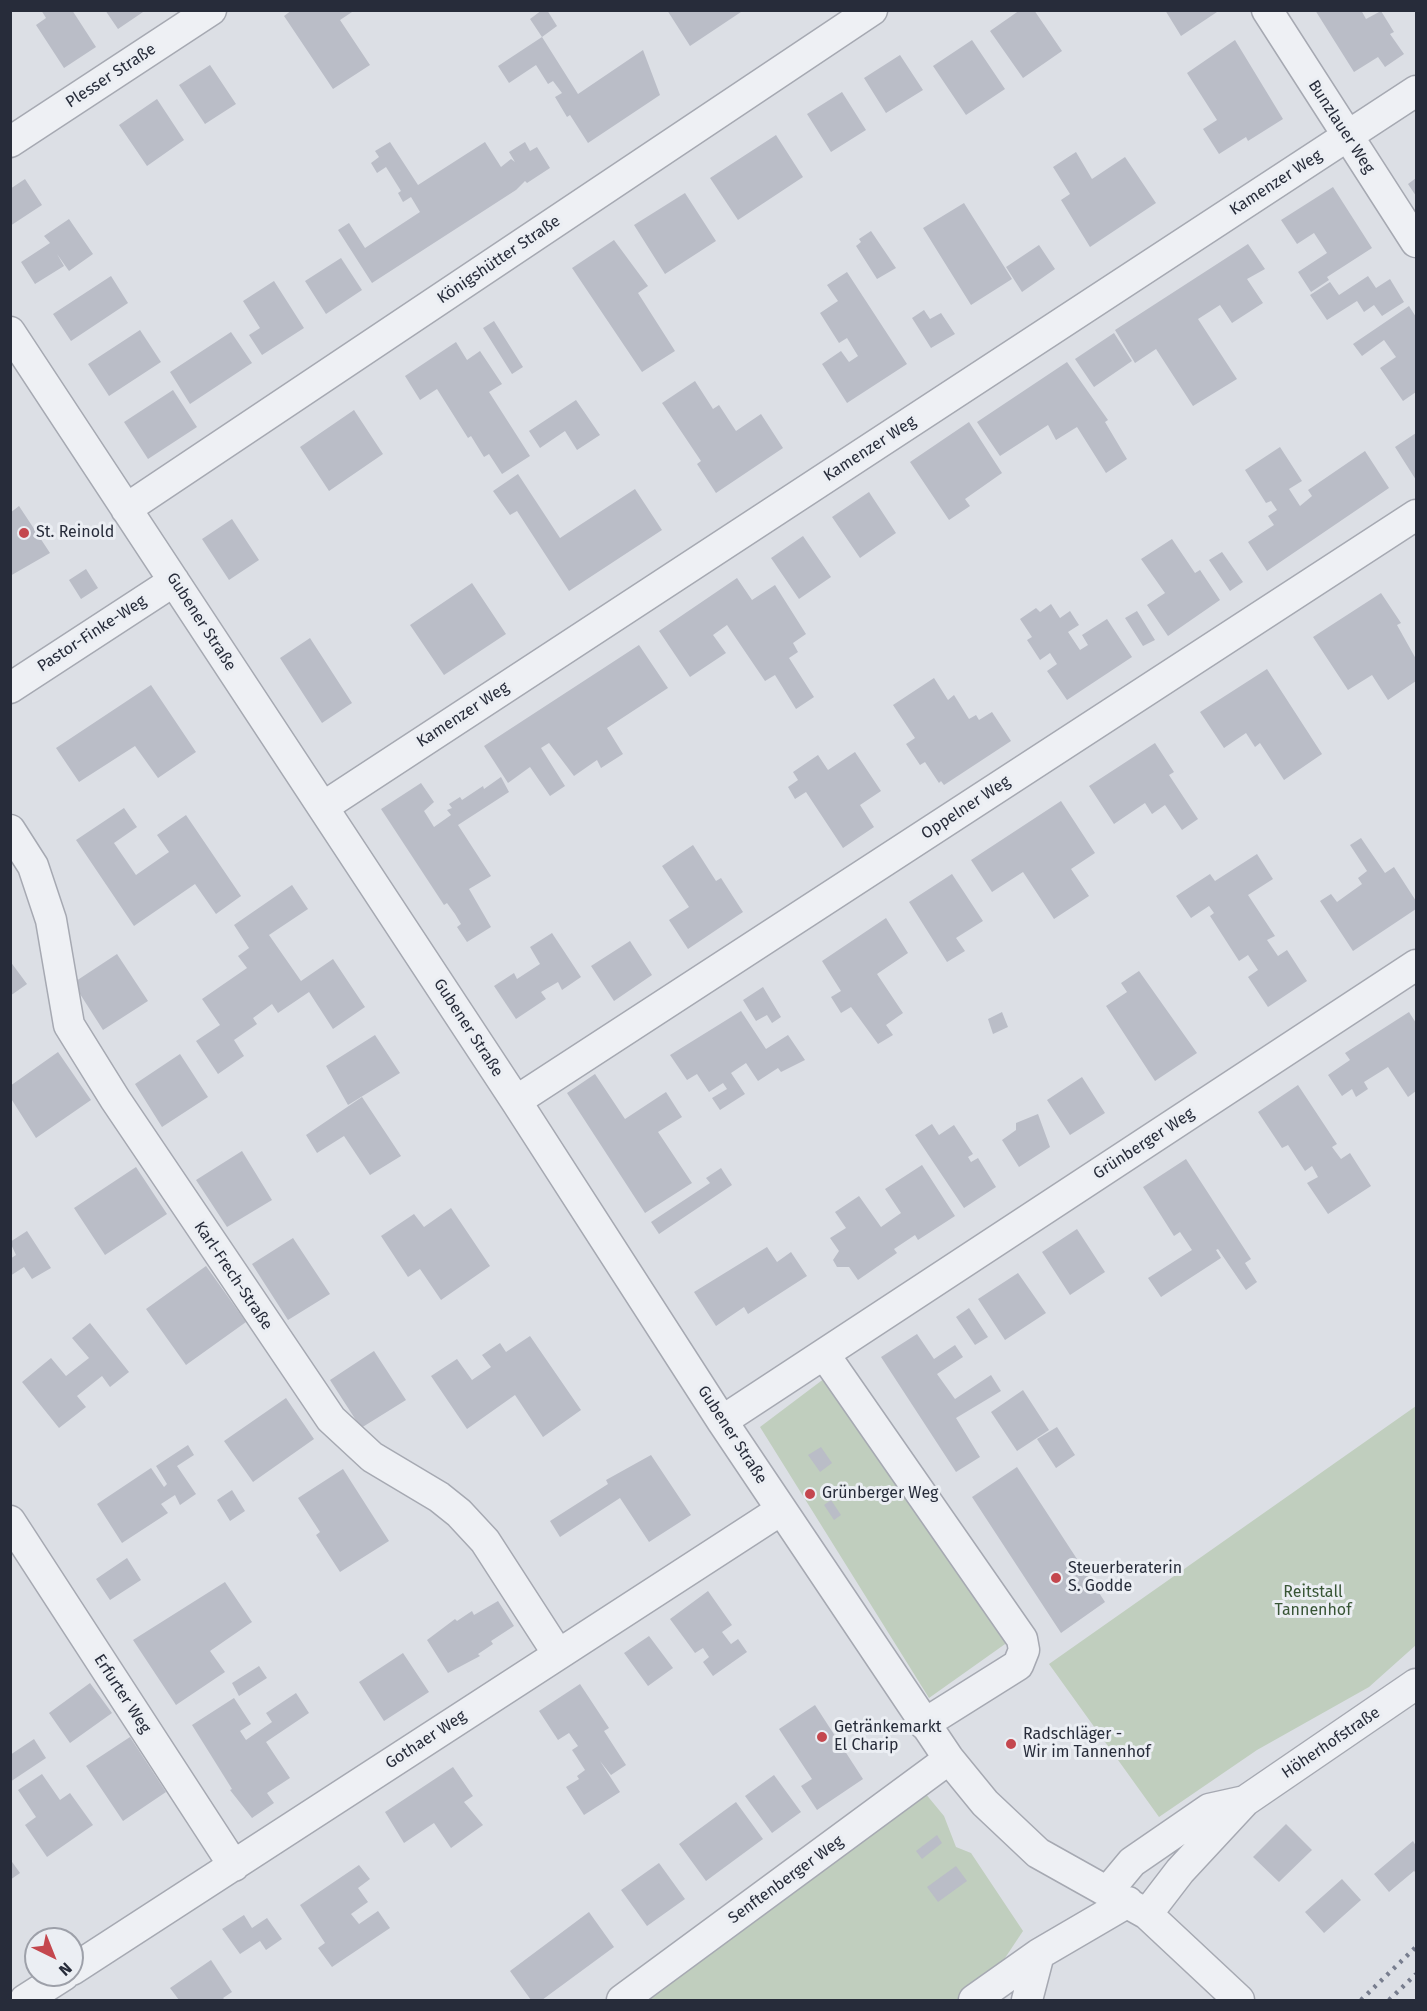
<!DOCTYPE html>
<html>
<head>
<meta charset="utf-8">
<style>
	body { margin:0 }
	#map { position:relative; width:1427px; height:2011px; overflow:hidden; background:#dcdfe5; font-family:"Fira Sans",sans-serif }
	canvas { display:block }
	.frame { position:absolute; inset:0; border:12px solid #272c3a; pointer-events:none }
	.north { position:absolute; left:24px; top:1927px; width:60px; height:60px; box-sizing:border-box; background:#ebeef3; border:2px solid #9da0a9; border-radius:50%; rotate:137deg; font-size:16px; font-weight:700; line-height:24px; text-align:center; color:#272c3a }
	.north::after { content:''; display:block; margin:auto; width:21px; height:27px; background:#c4474e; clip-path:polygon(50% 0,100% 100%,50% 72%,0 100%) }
</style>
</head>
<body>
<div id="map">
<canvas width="1427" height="2011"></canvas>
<div class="frame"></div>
<div class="north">N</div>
</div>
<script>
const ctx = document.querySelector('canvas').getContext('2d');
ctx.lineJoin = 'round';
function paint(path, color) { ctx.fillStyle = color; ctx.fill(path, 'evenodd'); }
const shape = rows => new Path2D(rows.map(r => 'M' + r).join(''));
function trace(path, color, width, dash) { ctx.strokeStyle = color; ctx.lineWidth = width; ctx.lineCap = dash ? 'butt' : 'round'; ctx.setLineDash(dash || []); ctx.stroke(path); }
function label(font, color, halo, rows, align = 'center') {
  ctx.font = font + ' "Fira Sans",sans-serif'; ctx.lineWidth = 6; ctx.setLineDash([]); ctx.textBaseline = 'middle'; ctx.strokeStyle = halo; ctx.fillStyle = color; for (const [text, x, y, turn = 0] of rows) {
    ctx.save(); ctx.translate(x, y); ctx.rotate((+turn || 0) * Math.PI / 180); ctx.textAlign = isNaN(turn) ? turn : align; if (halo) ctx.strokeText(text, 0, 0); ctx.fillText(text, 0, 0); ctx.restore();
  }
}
paint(shape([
	[825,1378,1015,1637,929,1698,760,1427],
	[1416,1406,1416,1645,1369,1687,1257,1750,1159,1817,1049,1664],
	[925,1793,944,1816,956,1847,971,1853,1023,1931,977,2000,639,2000]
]), '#c0cebe');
paint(shape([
	[41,10,72,10,96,47,64,68,36,25,46,18],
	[105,10,146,10,118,29],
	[292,10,355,10,340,20,370,65,333,89,284,16],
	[542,10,547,10,557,26,542,37,578,94,643,50,660,95,588,143,570,115,567,117,555,97,562,93,553,81,548,84,536,65,509,83,498,66,542,37,530,19],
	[667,10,744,10,690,46],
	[1020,10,1034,10,1062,51,1023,78,990,31],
	[1165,10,1220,10,1181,36],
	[1315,10,1361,10,1366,19,1381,11,1394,32,1390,34,1404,54,1385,67,1378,57,1354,72],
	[972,40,1005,89,966,115,933,66],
	[1235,40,1283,119,1248,141,1246,137,1219,154,1203,129,1217,120,1187,73],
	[900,55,923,90,886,113,864,78],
	[210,65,236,104,205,124,179,85],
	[842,92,866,130,831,152,807,114],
	[157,99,184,140,147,166,119,125],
	[776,135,803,177,738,220,710,178],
	[390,142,418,185,485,142,501,167,511,159,515,162,509,152,525,142,530,151,537,147,550,168,527,183,525,181,516,190,372,283,338,230,349,223,365,248,420,212,411,197,403,202,398,193,401,191,386,167,377,173,371,163,379,157,375,151],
	[1076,152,1092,179,1125,157,1156,203,1090,247,1061,200,1070,194,1053,167],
	[1416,178,1416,196,1408,184],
	[25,179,42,205,10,226,10,189],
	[1333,187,1372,248,1327,277,1329,280,1311,292,1298,272,1327,253,1314,233,1297,244,1281,220],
	[685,193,716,241,665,274,634,225],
	[964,203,1012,279,971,305,923,228],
	[69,219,93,254,69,271,57,254,64,266,35,284,21,262,50,243,44,236],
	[871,231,896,268,877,279,856,246,861,242,859,239],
	[614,240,648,286,638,293,675,351,642,372,572,268],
	[1248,244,1265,269,1247,279,1263,303,1232,323,1220,305,1198,319,1237,379,1193,406,1156,349,1135,363,1115,330],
	[1039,245,1055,269,1022,292,1006,267],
	[341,258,362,290,326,314,305,281],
	[847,272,907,364,847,403,822,364,841,351,849,362,858,356,847,338,839,343,820,313,838,301,827,285],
	[111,276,128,303,71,341,53,314],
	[1368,276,1376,288,1390,279,1404,302,1382,316,1374,305,1364,312,1357,301,1327,320,1310,295,1330,282,1339,295],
	[274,281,304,328,262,355,249,335,260,328,243,301],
	[1409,306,1416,317,1416,392,1403,401,1380,368,1396,357,1384,340,1362,356,1353,344],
	[924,310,930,319,941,313,955,334,931,348,912,318],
	[494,321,523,367,512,374,483,328],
	[140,330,161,362,109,396,88,364],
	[231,332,252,363,190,404,170,372],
	[1114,333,1132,361,1094,387,1075,359],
	[456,342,467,360,480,351,502,384,489,392,530,456,502,474,489,454,484,457,471,436,468,438,437,389,420,400,405,376],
	[1067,362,1108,420,1105,422,1127,459,1106,473,1077,427,1056,440,1048,425,1000,456,977,422],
	[695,381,713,409,719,405,736,431,761,414,783,448,716,493,697,464,701,461,662,403],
	[173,390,197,427,148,459,124,422],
	[576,400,600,435,577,450,565,431,540,448,529,431],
	[354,410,383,454,329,491,300,447],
	[969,422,1002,473,965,499,970,506,949,520,910,462],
	[1416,433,1416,480,1395,447],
	[1280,447,1302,481,1289,489,1300,506,1312,496,1308,490,1365,451,1389,488,1267,571,1248,542,1274,525,1268,516,1277,510,1271,501,1266,503,1245,470],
	[518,474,560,538,635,489,662,530,569,591,517,511,510,515,493,491],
	[869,492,896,533,860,558,832,517],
	[19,506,50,553,10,576,10,513],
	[232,519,259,560,229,580,202,539],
	[803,536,831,577,799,599,771,558],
	[1172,539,1195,573,1200,570,1220,600,1168,636,1147,605,1165,593,1141,559],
	[1222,552,1243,582,1230,591,1209,560],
	[86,569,98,588,81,599,69,580],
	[737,578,752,600,775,585,806,634,793,643,798,652,789,658,814,697,796,709,775,675,765,681,727,625,713,635,726,653,690,677,659,631],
	[472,583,506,634,444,675,410,625],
	[1381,593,1401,623,1397,625,1416,659,1416,681,1388,700,1372,675,1348,690,1313,637],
	[1051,604,1060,618,1070,611,1079,625,1068,632,1080,650,1088,645,1082,635,1107,619,1132,657,1067,700,1047,671,1057,664,1050,653,1040,660,1027,640,1032,637,1020,619,1036,608,1040,612],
	[1137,611,1155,640,1143,646,1125,618],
	[310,638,352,703,322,723,280,658],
	[639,645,668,688,607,728,623,754,601,768,597,760,574,776,549,743,541,748,565,786,550,796,530,767,508,783,484,746],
	[1267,669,1322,754,1284,780,1260,743,1255,747,1246,733,1224,748,1200,712],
	[934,678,948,700,954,695,969,719,976,715,979,720,992,712,1011,741,944,785,941,781,939,783,925,762,920,765,906,744,915,738,893,705],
	[151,685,196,752,158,778,135,746,79,782,56,748],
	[1155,743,1174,772,1169,775,1198,819,1182,830,1165,805,1152,814,1145,803,1114,824,1089,786],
	[855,752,881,791,860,805,874,827,843,848,806,792,795,799,788,787,798,780,793,772,818,755,828,770],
	[501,777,509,792,458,825,491,876,469,889,491,927,467,942,457,927,461,924,455,914,447,903,444,905,381,809,421,783,434,802,424,811,434,827,451,815,447,810,452,808,449,804,460,797,462,800,483,786,484,789],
	[1061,801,1095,853,1071,869,1089,896,1054,919,1023,872,992,892,971,860],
	[124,808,137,827,114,843,136,875,169,852,157,835,186,815,241,896,216,914,195,884,134,926,76,840],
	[1361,838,1385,873,1394,867,1416,901,1416,909,1353,951,1320,901,1331,894,1337,902,1362,884,1358,878,1367,871,1350,845],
	[693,845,716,881,721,878,743,912,688,949,669,920,689,907,662,866],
	[1257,854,1273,879,1248,895,1275,936,1267,940,1278,956,1287,950,1307,981,1268,1007,1248,977,1258,970,1248,955,1239,961,1210,916,1214,913,1209,906,1191,918,1176,896,1210,874,1215,881],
	[952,874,983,921,956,938,965,951,947,962,909,902],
	[292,885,308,909,269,935,301,981,333,959,365,1007,333,1029,309,992,278,1013,272,1004,253,1018,257,1024,234,1040,244,1056,218,1074,196,1041,220,1025,202,999,247,968,238,956,249,948,234,925],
	[886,918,908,953,877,974,903,1013,886,1025,893,1035,878,1044,851,1007,841,1013,831,997,841,991,822,961],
	[552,933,581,977,562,990,558,982,541,992,546,999,516,1019,494,986,514,973,517,979,540,964,530,947],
	[630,941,652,975,614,1001,591,966],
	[117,954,148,1001,103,1030,73,983],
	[10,961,27,984,10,996],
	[1139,971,1197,1053,1155,1081,1106,1006,1127,992,1121,983],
	[763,987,781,1017,772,1023,767,1015,756,1021,743,1000],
	[741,1011,766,1049,788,1035,805,1060,781,1072,778,1068,758,1081,746,1063,731,1073,745,1094,720,1110,712,1098,727,1089,723,1083,709,1092,697,1074,687,1080,670,1055],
	[1002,1012,1008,1027,993,1034,988,1019],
	[1409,1012,1416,1023,1416,1091,1408,1097,1388,1067,1364,1082,1368,1089,1356,1097,1352,1089,1342,1096,1328,1075,1350,1060,1345,1053],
	[375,1035,400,1073,348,1105,326,1066],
	[58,1052,91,1100,36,1138,10,1097,10,1086],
	[180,1054,208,1097,162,1127,135,1084],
	[595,1074,625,1119,666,1092,682,1117,658,1132,692,1183,645,1213,567,1093],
	[1082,1077,1105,1113,1070,1135,1047,1100],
	[1298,1085,1337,1144,1332,1147,1341,1159,1350,1153,1371,1186,1328,1214,1307,1183,1318,1177,1312,1166,1305,1171,1288,1145,1282,1148,1258,1112],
	[362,1097,401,1156,370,1175,344,1136,317,1153,306,1135],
	[1038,1114,1050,1147,1019,1167,1002,1140,1016,1130,1016,1123],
	[932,1124,939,1135,954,1125,973,1154,968,1157,971,1162,978,1158,996,1187,964,1208,915,1135],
	[242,1151,272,1200,227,1227,196,1180],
	[1186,1159,1251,1259,1245,1263,1257,1282,1246,1290,1218,1249,1216,1250,1221,1258,1161,1297,1148,1278,1192,1250,1180,1232,1174,1236,1143,1187],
	[922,1165,955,1216,918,1240,915,1235,894,1249,897,1253,858,1280,849,1267,837,1267,833,1260,839,1251,830,1238,846,1228,835,1212,859,1196,881,1227,901,1213,885,1189],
	[136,1167,167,1214,105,1255,74,1208],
	[721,1168,732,1185,659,1234,651,1222,710,1183,706,1178],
	[451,1208,490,1266,441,1300,420,1269,408,1277,381,1236,414,1214,424,1227],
	[1077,1229,1105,1272,1070,1295,1042,1252],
	[27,1231,51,1268,32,1279,24,1267,10,1276,10,1259,16,1255,10,1242],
	[293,1238,330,1294,288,1320,252,1264],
	[767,1247,777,1262,791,1252,807,1276,748,1314,744,1307,716,1326,694,1292],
	[206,1266,246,1322,186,1365,146,1309],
	[1018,1273,1046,1313,1005,1340,978,1299],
	[969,1308,988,1337,975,1345,956,1317],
	[90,1323,129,1372,110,1387,102,1376,77,1396,86,1407,59,1428,22,1382,51,1358,66,1376,89,1358,72,1338],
	[917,1334,934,1359,955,1345,963,1357,937,1374,955,1399,991,1375,1001,1391,956,1418,980,1457,956,1472,881,1357],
	[530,1336,581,1410,543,1437,515,1395,467,1429,431,1376,457,1359,472,1380,491,1367,482,1355,500,1343,506,1352],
	[374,1351,406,1400,361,1428,330,1380],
	[1023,1390,1049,1430,1017,1451,991,1412],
	[286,1398,314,1439,253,1482,224,1441],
	[1057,1427,1075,1455,1056,1468,1037,1439],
	[188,1445,194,1455,177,1466,196,1494,180,1505,175,1495,161,1504,168,1513,122,1543,97,1504,151,1468,164,1487,167,1484,156,1466],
	[821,1447,832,1463,820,1472,808,1455],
	[651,1455,691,1515,649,1542,620,1498,560,1537,550,1521,608,1484,606,1480],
	[1017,1467,1105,1602,1061,1633,972,1497],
	[343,1469,389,1541,340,1572,316,1535,320,1532,298,1498],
	[232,1490,245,1511,230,1521,217,1500],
	[831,1500,841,1515,834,1520,824,1505],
	[127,1558,141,1580,110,1600,96,1579],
	[225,1582,252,1622,210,1651,225,1672,176,1705,133,1640],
	[708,1591,732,1625,722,1632,731,1644,738,1639,747,1652,713,1676,703,1662,709,1657,703,1648,695,1653,670,1619],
	[498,1601,514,1626,491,1641,493,1644,478,1654,480,1656,448,1673,427,1640,455,1619,457,1621,472,1611,474,1615],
	[649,1636,673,1668,648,1686,624,1653],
	[403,1653,429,1692,384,1721,359,1682],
	[259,1666,267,1678,239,1696,232,1683],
	[90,1683,112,1713,70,1743,49,1713],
	[580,1684,609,1728,604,1731,626,1765,611,1775,600,1761,620,1792,584,1815,566,1787,579,1779,577,1776,585,1770,572,1750,578,1746,569,1733,558,1740,539,1711],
	[296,1693,309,1713,266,1742,290,1778,267,1793,274,1803,252,1818,230,1790,232,1789,192,1725,234,1698,251,1724,240,1731,246,1740,272,1722,266,1713],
	[815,1705,863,1779,817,1810,801,1786,812,1779,779,1729],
	[130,1737,166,1792,123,1821,86,1766],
	[34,1739,46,1758,10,1782,10,1755],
	[453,1767,473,1796,464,1802,483,1825,451,1848,434,1823,404,1843,385,1812],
	[42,1774,60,1800,70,1793,93,1825,47,1857,25,1825,36,1817,18,1790],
	[774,1775,801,1812,772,1833,745,1796],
	[736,1802,763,1839,706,1881,679,1844],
	[1286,1824,1312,1850,1279,1882,1253,1857],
	[937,1835,942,1843,922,1859,916,1851],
	[1413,1841,1416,1846,1416,1873,1414,1871,1389,1892,1374,1874],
	[10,1859,20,1873,10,1880],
	[659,1863,685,1899,647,1926,621,1890],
	[359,1865,370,1879,358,1888,368,1902,351,1914,359,1924,378,1911,390,1928,332,1967,318,1948,325,1943,300,1905],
	[956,1866,967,1881,938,1902,927,1887],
	[1342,1879,1361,1900,1324,1933,1305,1912],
	[589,1912,614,1947,542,2000,531,2000,510,1971],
	[244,1915,252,1928,267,1918,282,1939,266,1950,260,1941,240,1954,222,1929],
	[211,1960,232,1992,223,1998,225,2000,179,2000,170,1988]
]), '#babdc7');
const minor = shape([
	[1267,10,1416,242],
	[10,142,211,10],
	[10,332,516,1101,722,1421,949,1759,985,1803,1038,1853,1147,1914,1239,2000],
	[126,509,872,10],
	[10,688,174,581],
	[323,807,1416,91],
	[10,830,33,866,51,920,69,1025,115,1099,331,1419,372,1457,439,1497,459,1513,485,1541,558,1654],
	[516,1101,1416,515],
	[824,1354,1022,1639,1024,1650,1018,1665,924,1724],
	[722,1421,1416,965],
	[10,1521,234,1866],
	[1107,1892,1132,1862,1209,1809,1245,1801],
	[1147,1914,1180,1871,1245,1801,1416,1684],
	[72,1970,781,1510],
	[25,2000,64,1975],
	[622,2000,949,1759],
	[974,2000,1039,1954,1128,1902],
	[1027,2000,1039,1954]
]);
trace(minor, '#a6a9b2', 33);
trace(minor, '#eef0f4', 30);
trace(shape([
	[1361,2000,1416,1947],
	[1389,2000,1416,1974]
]), '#777d8e', 4.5, [3, 6]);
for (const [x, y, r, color] of [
	[24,533,6,"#c4474e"],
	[810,1494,6,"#c4474e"],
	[1056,1578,6,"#c4474e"],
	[822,1737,6,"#c4474e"],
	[1011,1744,6,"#c4474e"]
]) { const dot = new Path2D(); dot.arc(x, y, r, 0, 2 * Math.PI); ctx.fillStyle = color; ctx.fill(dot); trace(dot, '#ebeef3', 2); }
label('16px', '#272c3a', '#ebeef3', [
	["Plesser Straße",111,76,-33],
	["Bunzlauer Weg",1341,127,57],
	["Kamenzer Weg",1276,183,-33],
	["Königshütter Straße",499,260,-34],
	["Kamenzer Weg",870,449,-33],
	["Gubener Straße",201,622,57],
	["Pastor-Finke-Weg",92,634,-33],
	["Kamenzer Weg",463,715,-33],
	["Oppelner Weg",966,808,-33],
	["Gubener Straße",468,1028,57],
	["Grünberger Weg",1144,1144,-33],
	["Karl-Frech-Straße",233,1276,56],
	["Gubener Straße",732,1435,57],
	["Erfurter Weg",122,1694,57],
	["Gothaer Weg",426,1740,-33],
	["Höherhofstraße",1331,1743,-34],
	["Senftenberger Weg",786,1880,-36]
]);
label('16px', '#272c3a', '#ebeef3', [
	["St. Reinold",36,533],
	["Grünberger Weg",822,1494],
	["Steuerberaterin",1068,1569],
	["S. Godde",1068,1587],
	["Getränkemarkt",834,1728],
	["El Charip",834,1746],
	["Radschläger -",1023,1735],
	["Wir im Tannenhof",1023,1753]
], 'left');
label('16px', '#385535', '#ebeef3', [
	["Reitstall",1313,1593],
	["Tannenhof",1313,1611]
]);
</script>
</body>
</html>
